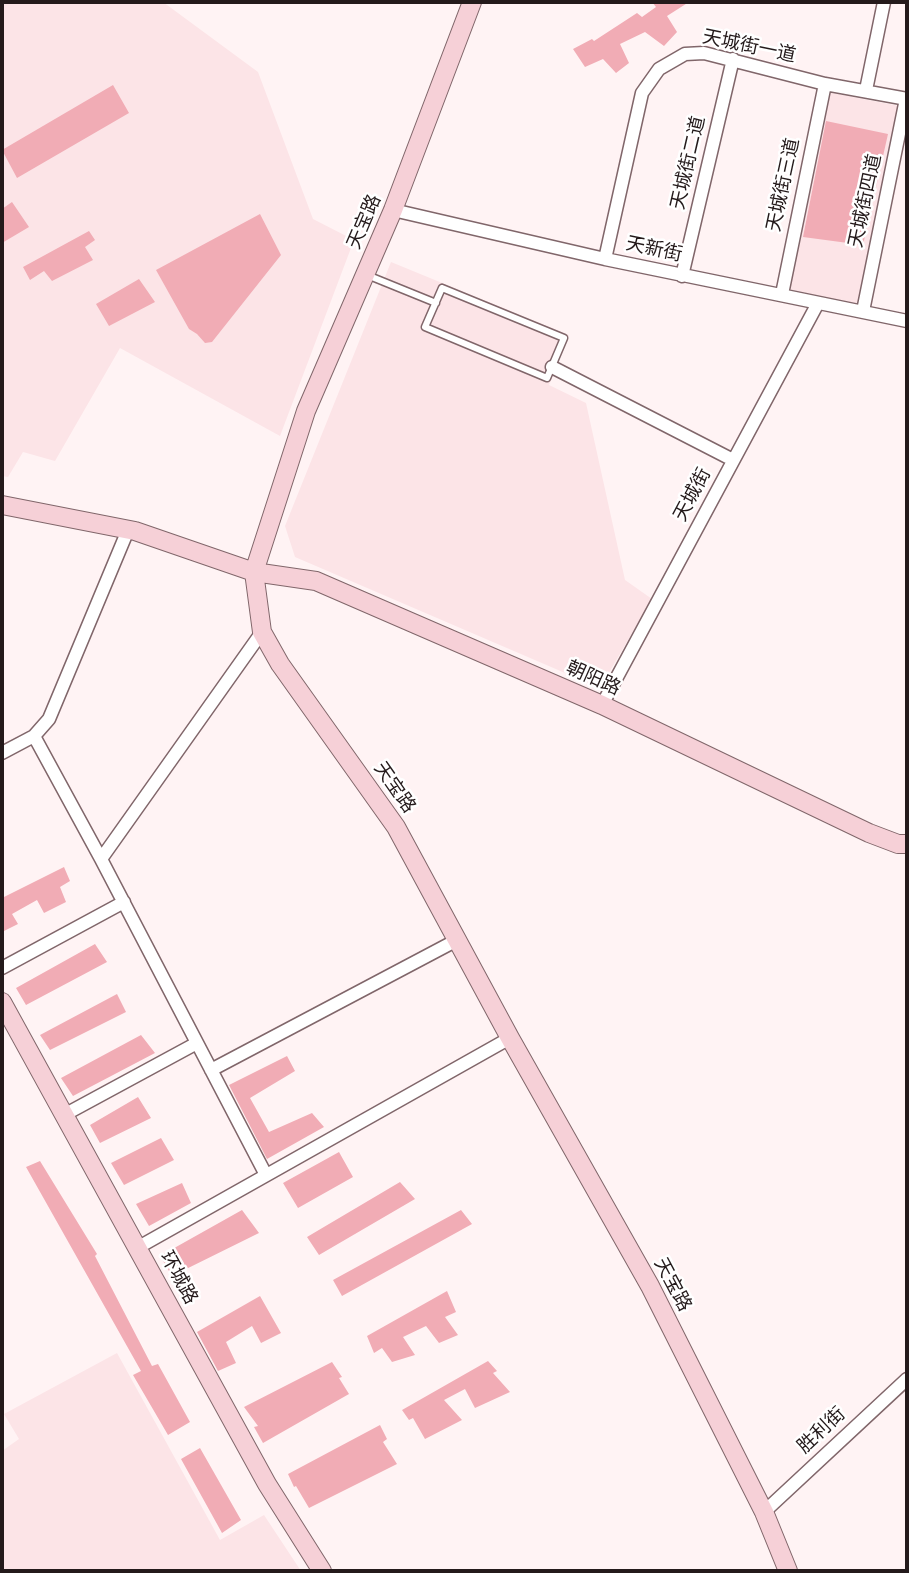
<!DOCTYPE html>
<html>
<head>
<meta charset="utf-8">
<style>
	body { margin:0 }
	#map { position:relative; width:909px; height:1573px; overflow:hidden; background:#fff3f4; font-family:"Source Serif 4",serif }
	canvas { display:block }
	.frame { position:absolute; inset:0; border:4px solid #241a1b; pointer-events:none }
</style>
</head>
<body>
<div id="map">
<canvas width="909" height="1573"></canvas>
<div class="frame"></div>
</div>
<script>
const ctx = document.querySelector('canvas').getContext('2d');
ctx.lineJoin = 'round';
function paint(path, color) { ctx.fillStyle = color; ctx.fill(path, 'evenodd'); }
const shape = rows => new Path2D(rows.map(r => 'M' + r).join(''));
function trace(path, color, width, dash) { ctx.strokeStyle = color; ctx.lineWidth = width; ctx.lineCap = dash ? 'butt' : 'round'; ctx.setLineDash(dash || []); ctx.stroke(path); }
function label(font, color, halo, rows, align = 'center') {
  ctx.font = font + ' "Source Serif 4","Noto Sans SC",serif'; ctx.lineWidth = 5; ctx.setLineDash([]); ctx.textBaseline = 'middle'; ctx.strokeStyle = halo; ctx.fillStyle = color; for (const [text, x, y, turn = 0] of rows) {
    ctx.save(); ctx.translate(x, y); ctx.rotate((+turn || 0) * Math.PI / 180); ctx.textAlign = isNaN(turn) ? turn : align; if (halo) ctx.strokeText(text, 0, 0); ctx.fillText(text, 0, 0); ctx.restore();
  }
}
paint(shape([
	[2,2,163,2,258,72,313,219,354,240,280,436,120,348,55,461,23,452,8,477,2,476],
	[827,92,899,106,858,305,787,291],
	[391,262,569,335,549,385,586,403,625,580,652,599,600,688,295,557,285,526],
	[117,1353,220,1540,264,1515,301,1571,2,1571,2,1451,19,1439,4,1414]
]), '#fce4e7');
paint(shape([
	[652,2,689,2,667,16,677,32,664,46,645,32,620,44,629,63,616,73,603,59,585,67,573,49,592,39,594,41,637,13,642,17,656,7],
	[113,85,129,113,17,178,2,150],
	[826,121,888,134,863,245,803,237],
	[12,202,29,227,2,243,2,209],
	[260,214,281,255,212,342,205,343,197,334,189,329,156,270],
	[89,231,95,240,85,247,93,260,52,281,44,271,30,280,23,267],
	[139,279,155,302,109,326,96,304],
	[64,867,70,881,60,887,66,902,44,913,37,900,12,914,18,924,2,932,2,898],
	[95,944,107,962,26,1005,16,988],
	[117,994,126,1012,50,1050,40,1035],
	[141,1035,155,1053,73,1096,61,1078],
	[287,1056,295,1071,250,1098,269,1132,312,1113,324,1127,267,1159,229,1085],
	[138,1097,151,1118,100,1143,90,1125],
	[161,1138,174,1160,124,1185,111,1163],
	[339,1152,353,1177,298,1208,283,1183],
	[40,1161,97,1254,95,1256,152,1366,158,1364,190,1422,168,1435,133,1375,141,1371,26,1167],
	[400,1182,415,1199,319,1255,307,1237],
	[182,1183,191,1203,149,1226,136,1204],
	[242,1210,259,1233,172,1276,160,1256],
	[461,1210,472,1224,342,1296,333,1280],
	[447,1291,456,1312,445,1317,458,1335,439,1343,426,1326,403,1337,415,1355,392,1362,382,1348,374,1353,367,1336],
	[260,1296,281,1333,261,1343,252,1326,226,1342,236,1363,218,1371,197,1332],
	[488,1361,497,1371,493,1373,510,1392,475,1408,465,1389,444,1400,462,1420,425,1439,413,1418,409,1420,402,1410],
	[332,1362,342,1377,339,1378,349,1394,263,1443,254,1427,258,1426,244,1407],
	[380,1425,387,1439,383,1442,397,1464,309,1508,296,1486,294,1487,288,1474],
	[200,1448,241,1520,222,1533,181,1459]
]), '#f1acb5');
const lane = shape([
	[367,275,436,303],
	[442,288,564,338,547,378,425,327,442,288]
]);
const street = shape([
	[866,90,884,2],
	[393,210,605,259,907,321],
	[605,259,642,93,659,69,685,54,704,53,825,84,907,99],
	[682,276,733,59],
	[782,294,825,84],
	[863,311,906,99],
	[552,367,733,460],
	[602,705,818,303],
	[34,736,101,859,266,1175],
	[2,753,34,736,49,719,128,530],
	[101,859,262,632],
	[2,968,124,902],
	[211,1070,457,940],
	[64,1115,197,1043],
	[137,1248,510,1038],
	[764,1512,907,1379]
]);
const secondary = shape([
	[472,2,393,210,306,411,254,572,262,632,280,664,396,827,510,1038,650,1286,764,1512,788,1571],
	[2,505,135,531,254,572,316,581,602,705,869,833,898,844,907,844],
	[2,1002,267,1484,322,1571]
]);
trace(lane, '#80666a', 9);
trace(street, '#80666a', 15);
trace(secondary, '#80666a', 20);
trace(lane, '#fff', 6);
trace(street, '#fff', 12);
trace(secondary, '#f6d0d7', 18);
label('19px', '#241a1b', '#fff', [
	["天城街一道",749,47,12],
	["天城街二道",689,163,-77],
	["天城街三道",784,185,-78],
	["天城街四道",866,201,-78],
	["天宝路",365,222,-67],
	["天新街",654,250,12],
	["天城街",693,495,-62],
	["朝阳路",593,679,24],
	["天宝路",394,788,55],
	["环城路",178,1278,61],
	["天宝路",672,1285,62],
	["胜利街",822,1431,-43]
]);
</script>
</body>
</html>
